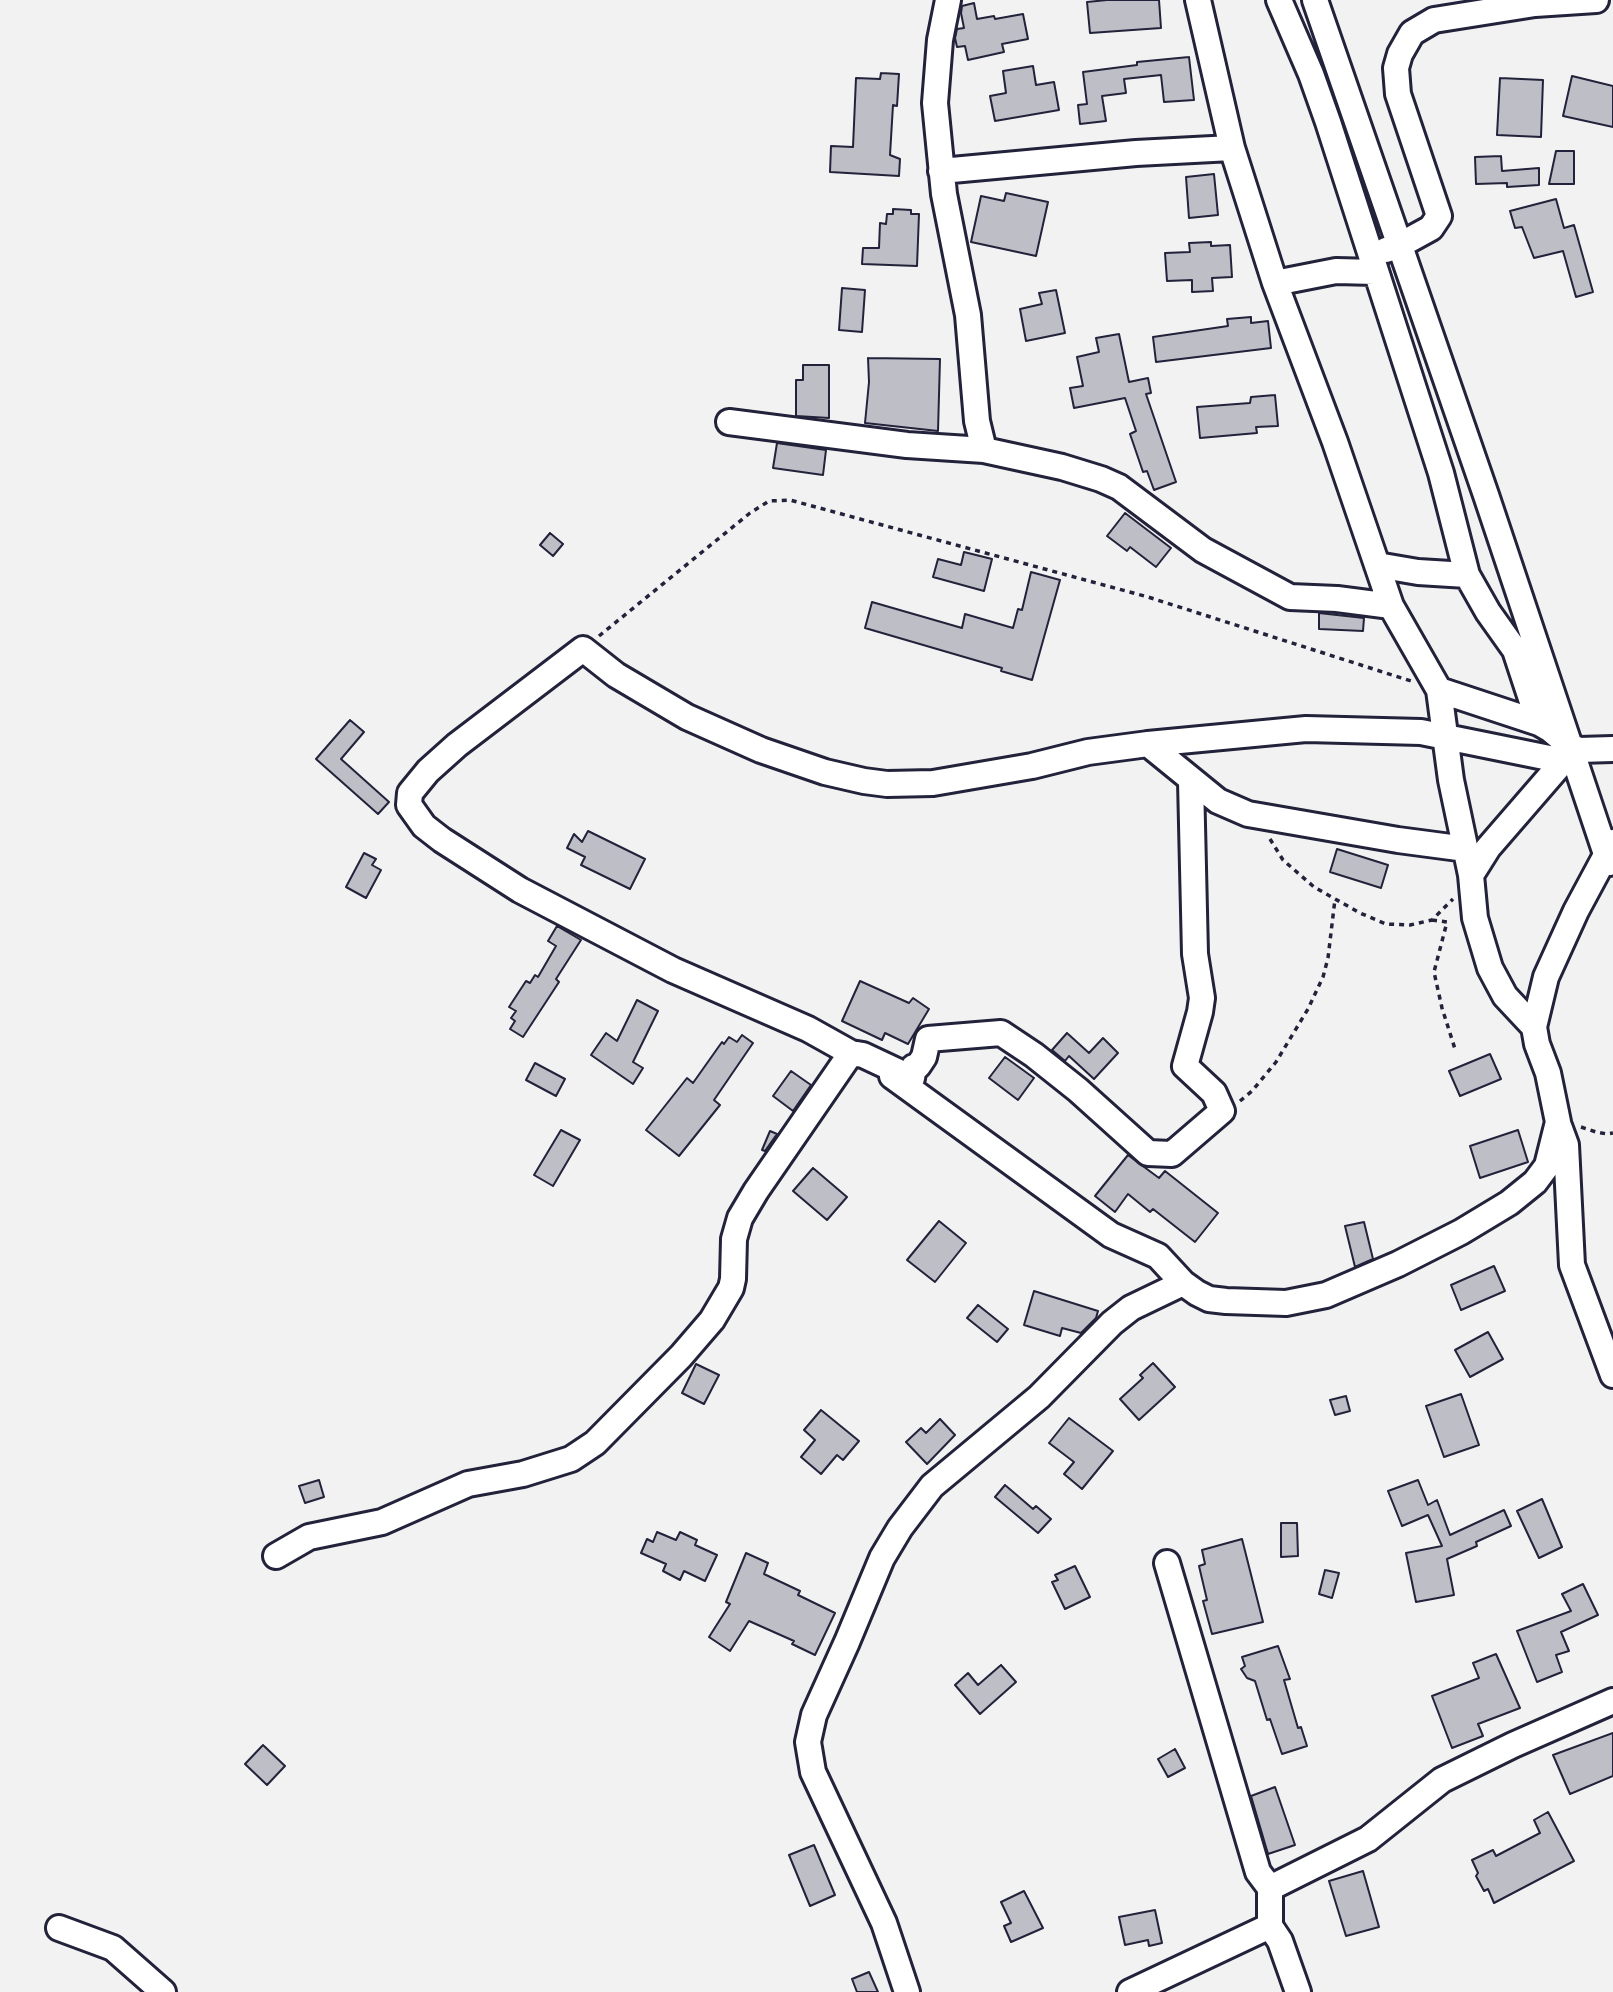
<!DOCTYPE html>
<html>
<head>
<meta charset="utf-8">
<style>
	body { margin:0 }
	canvas { display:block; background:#f2f2f3 }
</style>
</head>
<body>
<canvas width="1613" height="1992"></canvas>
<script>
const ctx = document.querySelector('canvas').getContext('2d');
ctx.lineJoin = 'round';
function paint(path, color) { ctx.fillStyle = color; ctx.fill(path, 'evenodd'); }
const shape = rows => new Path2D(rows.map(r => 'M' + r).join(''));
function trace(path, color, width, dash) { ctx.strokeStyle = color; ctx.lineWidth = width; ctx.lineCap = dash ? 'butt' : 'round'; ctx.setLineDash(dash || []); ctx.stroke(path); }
const building = shape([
	[1107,0,1159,0,1161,28,1090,33,1087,2,1107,0],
	[974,3,977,19,994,16,995,19,1023,14,1028,39,1002,44,1004,52,968,60,965,46,957,47,955,38,957,29,964,28,961,13,962,6,974,3],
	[1189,57,1194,100,1164,102,1161,75,1124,79,1126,93,1102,96,1106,121,1080,124,1078,105,1087,104,1083,72,1137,65,1137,62,1189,57],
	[1033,66,1036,85,1054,82,1059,110,995,121,990,96,1006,93,1003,71,1033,66],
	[881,73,899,74,897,106,893,105,890,155,900,159,899,176,830,172,831,146,853,147,856,78,880,79,881,73],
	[1572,76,1613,86,1613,127,1563,116,1572,76],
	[1500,78,1543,80,1541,137,1497,135,1500,78],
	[1556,151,1574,151,1574,184,1549,184,1556,151],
	[1501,156,1502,171,1539,168,1539,185,1507,187,1507,183,1476,184,1475,157,1501,156],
	[1214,174,1218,215,1189,218,1186,177,1214,174],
	[1006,193,1048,202,1036,256,971,242,981,196,1004,201,1006,193],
	[1556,199,1564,228,1574,225,1593,292,1576,297,1563,251,1534,258,1522,227,1515,228,1510,211,1556,199],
	[893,209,911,210,911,214,919,214,917,266,862,264,863,248,879,248,880,223,886,224,887,214,893,214,893,209],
	[1211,242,1211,246,1230,245,1232,277,1212,278,1213,291,1192,292,1192,280,1167,281,1165,253,1190,252,1189,243,1211,242],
	[842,288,865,290,862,332,839,330,842,288],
	[1056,290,1065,333,1026,341,1020,309,1042,304,1039,293,1056,290],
	[1251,317,1251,323,1268,321,1271,348,1156,362,1153,337,1228,326,1227,319,1251,317],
	[1119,334,1129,382,1148,378,1151,393,1146,394,1176,482,1154,490,1147,471,1143,472,1130,434,1136,431,1125,398,1074,408,1070,388,1083,386,1077,357,1099,352,1096,338,1119,334],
	[868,358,940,359,938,431,865,423,869,382,868,358],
	[803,365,829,365,829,418,796,416,796,380,803,380,803,365],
	[1275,395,1278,426,1256,427,1257,433,1200,438,1197,407,1250,403,1251,397,1275,395],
	[777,443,826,450,823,475,773,468,777,443],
	[1125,513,1171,548,1156,567,1130,547,1127,551,1107,536,1125,513],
	[550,533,563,544,553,556,540,545,550,533],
	[964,552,992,559,984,591,933,577,938,559,961,565,964,552],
	[1031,572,1060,580,1032,680,1001,671,1002,668,865,628,872,602,962,628,965,614,1013,628,1018,609,1022,610,1031,572],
	[1319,613,1364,618,1363,631,1319,629,1319,613],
	[350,720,364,732,341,759,389,802,378,814,316,759,350,720],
	[588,831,645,859,630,889,581,865,585,857,567,848,574,834,582,842,588,831],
	[1337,849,1388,865,1381,888,1330,872,1337,849],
	[364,853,376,859,372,865,381,870,366,898,346,887,364,853],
	[557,926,581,940,556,979,559,982,523,1037,510,1029,515,1021,511,1018,516,1011,509,1007,526,981,530,983,535,975,538,977,556,946,548,941,557,926],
	[860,981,909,1003,913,998,929,1009,908,1044,885,1033,882,1040,842,1021,860,981],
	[637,1000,658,1011,633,1062,643,1068,633,1084,591,1055,606,1033,617,1041,637,1000],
	[1067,1033,1089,1053,1103,1038,1118,1053,1094,1079,1069,1056,1065,1061,1052,1050,1067,1033],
	[742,1035,753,1043,714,1100,720,1105,679,1156,646,1130,687,1078,693,1083,722,1042,724,1044,729,1037,737,1042,742,1035],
	[1490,1054,1501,1079,1460,1096,1449,1071,1490,1054],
	[1005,1057,1034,1078,1018,1100,989,1078,1005,1057],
	[535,1063,565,1079,556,1096,526,1080,535,1063],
	[791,1071,811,1085,793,1111,773,1096,791,1071],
	[561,1130,580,1140,553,1186,534,1175,561,1130],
	[1518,1130,1528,1162,1480,1178,1470,1146,1518,1130],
	[770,1131,777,1134,765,1151,762,1150,770,1131],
	[1128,1155,1159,1178,1165,1171,1218,1213,1195,1242,1153,1209,1150,1212,1128,1194,1115,1212,1095,1196,1128,1155],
	[813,1168,847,1197,827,1220,793,1191,813,1168],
	[939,1221,966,1243,935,1282,907,1260,939,1221],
	[1364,1222,1373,1259,1355,1267,1345,1226,1364,1222],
	[1494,1266,1505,1291,1461,1310,1451,1285,1494,1266],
	[1034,1291,1098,1311,1096,1318,1081,1333,1062,1328,1060,1336,1024,1325,1034,1291],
	[978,1305,1008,1329,997,1342,967,1318,978,1305],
	[1488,1332,1503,1359,1470,1377,1455,1350,1488,1332],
	[1153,1363,1175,1387,1139,1420,1120,1399,1143,1378,1140,1375,1153,1363],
	[696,1364,719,1375,704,1404,682,1393,696,1364],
	[1461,1394,1479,1445,1444,1457,1426,1406,1461,1394],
	[1346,1396,1350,1411,1335,1415,1330,1400,1346,1396],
	[821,1410,859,1441,843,1460,837,1455,821,1474,801,1457,815,1440,804,1430,821,1410],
	[1069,1418,1113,1451,1082,1489,1064,1474,1074,1462,1049,1443,1069,1418],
	[940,1419,955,1435,927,1464,906,1442,921,1428,926,1433,940,1419],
	[319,1480,324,1497,305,1503,299,1486,319,1480],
	[1418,1480,1428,1505,1437,1500,1450,1535,1504,1510,1511,1526,1476,1542,1477,1546,1447,1559,1454,1595,1416,1602,1406,1553,1442,1546,1428,1515,1402,1526,1388,1491,1418,1480],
	[1005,1485,1033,1509,1036,1506,1051,1519,1038,1533,995,1497,1005,1485],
	[1542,1499,1562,1547,1539,1558,1517,1511,1542,1499],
	[1281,1523,1297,1523,1298,1556,1281,1557,1281,1523],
	[657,1532,676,1540,680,1532,697,1540,695,1545,717,1555,705,1581,684,1571,680,1580,663,1571,666,1564,641,1553,647,1539,653,1542,657,1532],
	[1242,1539,1263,1622,1212,1634,1203,1601,1207,1600,1199,1566,1205,1564,1202,1550,1242,1539],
	[746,1553,768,1563,764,1574,800,1591,798,1595,835,1613,815,1655,792,1644,794,1641,749,1621,730,1651,709,1637,730,1604,726,1602,746,1553],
	[1075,1566,1090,1597,1065,1609,1052,1582,1058,1580,1055,1575,1075,1566],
	[1325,1570,1339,1573,1332,1598,1319,1594,1325,1570],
	[1583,1584,1598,1615,1561,1632,1569,1651,1556,1655,1562,1672,1537,1682,1517,1631,1571,1611,1562,1594,1583,1584],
	[1278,1646,1290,1679,1284,1680,1298,1728,1301,1727,1307,1746,1282,1754,1270,1719,1267,1720,1255,1681,1247,1678,1241,1669,1245,1666,1242,1657,1278,1646],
	[1496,1654,1520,1708,1478,1724,1483,1736,1452,1748,1432,1696,1479,1678,1473,1663,1496,1654],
	[1001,1665,1016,1682,980,1714,955,1685,968,1673,978,1685,1001,1665],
	[1613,1733,1613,1776,1570,1794,1553,1755,1613,1733],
	[263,1745,285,1766,267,1785,245,1764,263,1745],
	[1175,1749,1185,1768,1168,1777,1158,1759,1175,1749],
	[1275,1787,1295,1845,1268,1854,1251,1796,1275,1787],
	[1548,1812,1574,1861,1494,1903,1488,1889,1484,1891,1476,1876,1478,1873,1472,1860,1493,1850,1496,1856,1540,1833,1534,1820,1548,1812],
	[814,1845,835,1895,810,1906,789,1855,814,1845],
	[1363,1871,1379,1927,1346,1936,1329,1881,1363,1871],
	[1024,1891,1043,1928,1011,1942,1004,1926,1011,1923,1001,1902,1024,1891],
	[1155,1910,1162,1943,1149,1946,1148,1940,1125,1945,1119,1917,1155,1910],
	[869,1972,878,1992,857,1992,852,1979,869,1972]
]);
paint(building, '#bebec6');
trace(building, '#22223b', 2);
const minor = shape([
	[948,0,940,40,935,103,944,194,968,315,977,421,984,450],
	[1198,0,1232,148,1275,283],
	[1279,0,1311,74,1328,122,1441,473,1467,575,1488,612,1515,650,1539,723],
	[1315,0,1486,495,1609,863],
	[941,171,1136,153,1232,148],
	[1386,250,1400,245,1431,228,1439,216,1398,94,1396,68,1400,54,1412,33,1434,20,1535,4,1596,0],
	[1375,272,1336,271,1275,283,1335,442,1391,606,1439,690,1451,780,1471,875,1475,918,1490,968,1505,996,1534,1027],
	[729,422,907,445,984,450,1062,467,1101,479,1119,487,1203,550,1290,597,1337,599,1391,606],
	[1377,565,1418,572,1467,575],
	[1439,690,1539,723,1551,730,1570,746,1579,750,1613,749],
	[1148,744,1218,801,1248,814,1398,840,1466,849],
	[1191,781,1195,954,1202,998,1200,1012,1185,1066,1214,1093,1222,1111,1172,1154,1148,1153,1078,1090,1034,1055,1001,1033,928,1039,924,1057,918,1066,914,1067,912,1078,863,1055,851,1053,808,1029,673,970,520,890,442,840,424,826,409,805,410,793,428,771,457,745,583,649,616,675,687,717,761,750,825,772,864,781,887,784,933,783,1032,766,1088,752,1148,744,1306,729,1421,732,1564,761],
	[1471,875,1488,848,1572,751],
	[892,1076,1111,1235,1158,1256,1183,1283,1197,1293,1209,1299,1226,1301,1286,1303,1326,1295,1398,1264,1461,1232,1509,1203,1535,1182,1547,1166,1558,1122,1548,1073,1537,1044,1534,1027,1546,977,1576,911,1613,842],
	[1559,1126,1566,1145,1572,1265,1613,1375],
	[276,1556,309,1537,382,1522,468,1484,523,1474,571,1459,595,1443,681,1356,712,1320,731,1288,733,1279,734,1239,740,1218,756,1191,851,1053],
	[1167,1563,1258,1872,1270,1888,1270,1926,1280,1941,1298,1992],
	[1270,1888,1368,1839,1442,1780,1513,1745,1613,1701],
	[59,1928,113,1948,163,1992],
	[907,1992,884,1923,813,1772,808,1742,814,1715,847,1642,882,1558,900,1528,932,1486,1039,1397,1112,1323,1131,1308,1183,1283],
	[1130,1992,1270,1926]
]);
trace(minor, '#22223b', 30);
trace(shape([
	[599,636,750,513,769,501,790,500,1148,597,1411,681],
	[1270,839,1283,860,1314,887,1360,913,1386,924,1410,925,1432,920,1453,899],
	[1432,920,1447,922,1434,972,1442,1008,1455,1049],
	[1240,1101,1252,1091,1276,1062,1308,1009,1323,977,1328,958,1335,899],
	[1581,1127,1596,1132,1607,1134,1613,1133]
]), '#22223b', 3.5, [5, 5]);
trace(minor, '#fff', 24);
</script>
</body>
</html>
